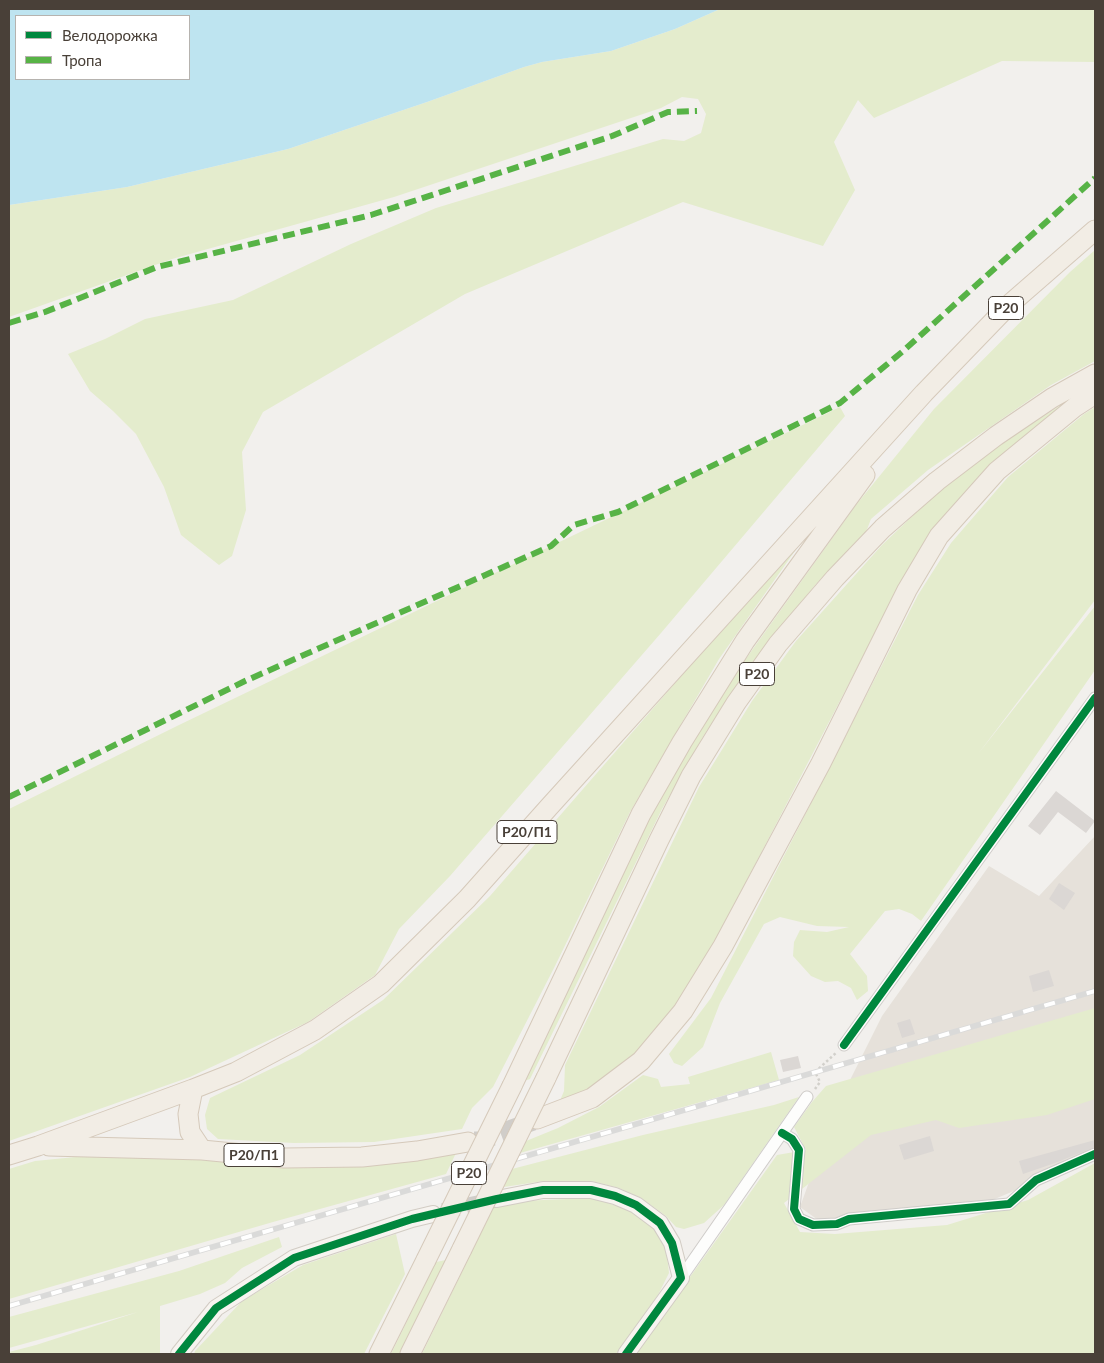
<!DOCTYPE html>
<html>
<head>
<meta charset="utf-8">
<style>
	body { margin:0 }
	#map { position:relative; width:1104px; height:1363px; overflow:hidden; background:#f2f0ed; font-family:Lato,sans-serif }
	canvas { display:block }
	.frame { position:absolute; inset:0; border:10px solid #494038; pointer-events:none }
	.legend { position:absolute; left:15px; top:15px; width:175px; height:65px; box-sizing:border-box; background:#fff; border:1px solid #b6b3af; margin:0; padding:6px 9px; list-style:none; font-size:15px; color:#494038 }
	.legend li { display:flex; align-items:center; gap:10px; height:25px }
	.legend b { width:25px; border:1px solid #b6b3af }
</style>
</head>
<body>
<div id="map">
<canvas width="1104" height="1363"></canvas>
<div class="frame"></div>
<ul class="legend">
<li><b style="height:6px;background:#00873e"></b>Велодорожка</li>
<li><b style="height:6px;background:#57b346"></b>Тропа</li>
</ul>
</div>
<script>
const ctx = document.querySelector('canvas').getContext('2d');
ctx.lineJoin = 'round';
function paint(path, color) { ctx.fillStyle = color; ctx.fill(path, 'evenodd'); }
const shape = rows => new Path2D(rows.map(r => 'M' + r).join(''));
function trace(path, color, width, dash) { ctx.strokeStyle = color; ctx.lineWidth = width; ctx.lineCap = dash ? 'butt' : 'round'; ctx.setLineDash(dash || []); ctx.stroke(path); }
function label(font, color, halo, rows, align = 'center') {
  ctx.font = font + ' Lato,sans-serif'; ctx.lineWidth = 4; ctx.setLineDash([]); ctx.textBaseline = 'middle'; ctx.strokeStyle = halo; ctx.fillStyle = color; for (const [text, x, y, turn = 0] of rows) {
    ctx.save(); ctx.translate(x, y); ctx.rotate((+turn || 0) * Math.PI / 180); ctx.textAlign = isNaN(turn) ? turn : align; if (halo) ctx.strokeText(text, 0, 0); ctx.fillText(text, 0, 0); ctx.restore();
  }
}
paint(shape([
	[1095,836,1095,1157,990,1201,818,1220,800,1207,835,1110,882,1016,989,866,1039,896]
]), '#e6e1da');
paint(shape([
	[720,9,1095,9,1095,62,1002,61,874,118,858,100,834,142,855,190,823,246,683,202,465,294,263,412,242,452,246,510,232,556,219,565,181,535,164,487,136,434,113,411,90,391,68,354,105,339,145,319,233,300,351,244,436,208,663,139,684,141,701,133,706,114,698,99,682,97,661,108,394,197,172,259,9,317,9,205,127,187,288,149,427,102,524,67,542,62,611,51,675,29],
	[1095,250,1095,361,1051,385,928,470,871,519,866,532,816,584,751,664,704,735,662,809,530,1079,524,1081,656,805,699,730,745,660,856,505,934,409,1070,272],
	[1075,396,1077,399,991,463,931,531,900,585,716,940,677,1006,634,1056,590,1092,559,1103,564,1091,565,1065,699,787,752,701,796,641,882,545,943,487,997,446],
	[840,407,845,416,661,633,450,876,399,929,375,975,308,1022,190,1077,9,1141,9,809,179,725],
	[1095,407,1095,600,978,754,1095,606,1095,670,921,921,912,914,899,909,885,911,850,954,867,976,868,991,857,1000,851,988,838,981,825,982,811,976,793,956,794,942,800,930,827,932,849,927,817,926,780,917,764,924,720,1003,703,1047,682,1066,674,1063,669,1054,711,998,918,595,951,543,1008,477,1084,414],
	[816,521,719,659,630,812,555,966,493,1087,472,1108,462,1129,374,1142,294,1143,218,1139,207,1129,205,1115,210,1098,300,1055,383,1000,490,896],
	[1095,1008,1095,1099,1047,1115,959,1128,936,1120,871,1135,784,1203,800,1232,835,1234,947,1225,1028,1200,1095,1163,1095,1354,635,1354,777,1155,806,1150,794,1127,812,1102,826,1086],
	[771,1052,779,1080,520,1153,526,1141,558,1128,599,1107,643,1075,658,1079,661,1087,690,1084,688,1077],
	[799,1097,724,1205,704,1223,684,1229,676,1227,666,1216,641,1198,619,1188,592,1181,544,1181,504,1187,512,1169,643,1135,774,1105],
	[116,1153,285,1167,363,1167,456,1153,446,1174,273,1222,9,1299,9,1169,35,1161],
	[591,1198,631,1210,654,1227,666,1246,669,1273,658,1295,616,1354,422,1354,496,1202],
	[396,1234,405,1274,364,1354,194,1354,195,1351,242,1301,303,1265],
	[279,1237,282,1247,242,1268,225,1283,200,1294,160,1306,160,1354,9,1354,9,1352,36,1345,138,1312,9,1348,9,1317,179,1271],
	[446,1260,400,1354,391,1354,436,1262]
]), '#e4eccd');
paint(shape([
	[9,9,720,9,675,29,611,51,542,62,524,67,427,102,288,149,127,187,9,205],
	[16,16,189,16,189,79,16,79]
]), '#bee4f0');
paint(shape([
	[1056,791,1095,821,1086,833,1058,812,1040,835,1028,826],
	[1059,883,1075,893,1064,910,1049,899],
	[1049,970,1054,986,1033,992,1029,976],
	[910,1019,915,1034,902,1038,897,1023],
	[798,1056,801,1068,783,1072,780,1060],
	[930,1136,934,1151,904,1160,899,1145],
	[1095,1140,1095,1147,1055,1163,1023,1174,1019,1161]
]), '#dbd7d4');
trace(shape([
	[443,1211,494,1200]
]), '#d0cdc9', 16, [16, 8]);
trace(shape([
	[474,1141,480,1141,533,1121]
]), '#d0cdc9', 19, [19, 9]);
const street = shape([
	[844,1045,1095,698],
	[782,1133,792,1139,799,1150,794,1209,799,1219,813,1225,837,1224,849,1219,1009,1204,1036,1180,1095,1154],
	[681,1278,807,1097]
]);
const secondary = shape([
	[497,1199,543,1190,591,1190,615,1196,636,1205,660,1223,672,1243,681,1278,626,1354],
	[179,1354,216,1308,294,1258,412,1219,433,1214]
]);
const primary = shape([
	[546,1078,659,840,691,776,736,703,778,644,835,578,883,528,937,481,996,436,1052,398,1095,374],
	[512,1086,641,814,682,742,745,641,865,475],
	[193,1089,188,1114,190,1132,202,1150],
	[537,1119,592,1098,641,1061,683,1011,723,946,821,763,907,590,939,536,997,471,1075,407,1095,394],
	[49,1146,202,1150,284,1158,362,1157,417,1151,468,1142],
	[9,1155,38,1146,193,1089,236,1072,315,1030,381,984,467,899,549,807,924,393,1010,304,1095,230],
	[379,1354,426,1260],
	[410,1354,462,1249]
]);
trace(street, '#cfccc9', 13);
trace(secondary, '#d2ccc4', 18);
trace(primary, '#d5c9ba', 21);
trace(shape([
	[815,1089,820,1082,815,1072,837,1052]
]), '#d2d0cb', 2.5, [2.5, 2.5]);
trace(street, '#fdfdfc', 11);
trace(secondary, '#f7f4f0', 16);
trace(primary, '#f2ede5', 19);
const rail = shape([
	[9,1306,1095,991]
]);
trace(rail, '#dadad9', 5.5);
trace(rail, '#fff', 4, [11]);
const primaryBridge = shape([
	[462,1249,546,1078],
	[426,1260,512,1086]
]);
trace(primaryBridge, '#d5c9ba', 21, []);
trace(primaryBridge, '#f2ede5', 19);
trace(shape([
	[9,323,45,312,157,267,371,215,612,136,668,112,697,111],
	[9,797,245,681,551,546,574,525,618,512,840,403,902,352,1095,178]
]), '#57b346', 6, [12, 6]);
trace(shape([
	[844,1045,1095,698],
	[782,1133,792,1139,799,1150,794,1209,799,1219,813,1225,837,1224,849,1219,1009,1204,1036,1180,1095,1154],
	[179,1354,216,1308,294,1258,412,1219,433,1214,497,1199,543,1190,591,1190,615,1196,636,1205,660,1223,672,1243,681,1278,626,1354]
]), '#00873e', 8);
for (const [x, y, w] of [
	[1006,308,35],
	[757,674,35],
	[527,832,60],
	[254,1155,60],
	[469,1173,35]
]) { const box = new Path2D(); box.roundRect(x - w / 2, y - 11.5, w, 23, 4); ctx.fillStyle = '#fff'; ctx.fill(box); trace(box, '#494038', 1); }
label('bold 14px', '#494038', null, [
	["Р20",1006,308],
	["Р20",757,674],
	["Р20/П1",527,832],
	["Р20/П1",254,1155],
	["Р20",469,1173]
]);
</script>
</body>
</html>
